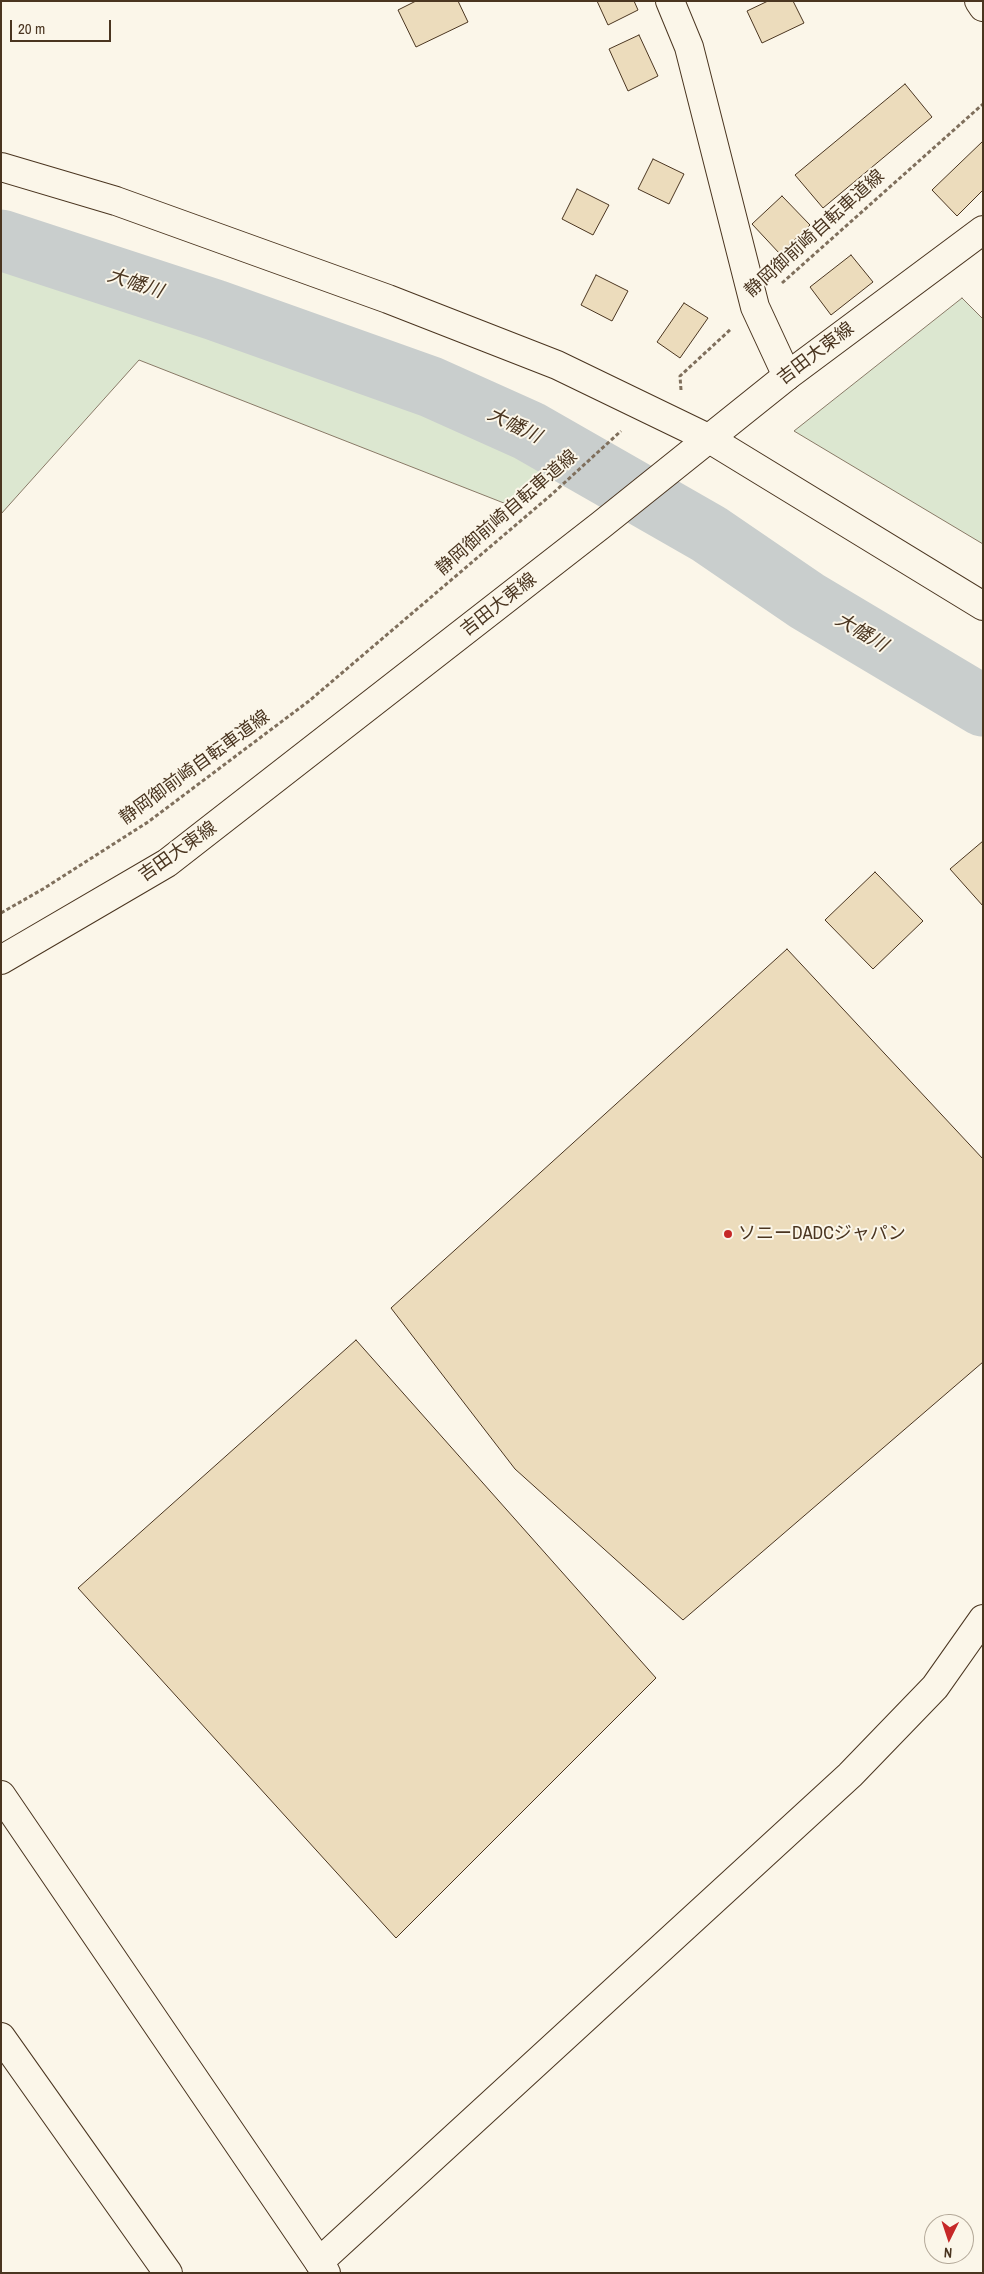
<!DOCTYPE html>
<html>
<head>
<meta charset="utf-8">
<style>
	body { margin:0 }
	#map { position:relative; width:984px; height:2274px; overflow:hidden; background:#fbf6e9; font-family:"Archivo Narrow",sans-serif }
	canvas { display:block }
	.frame { position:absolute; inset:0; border:2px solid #4a3520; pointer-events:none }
	.north { position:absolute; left:924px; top:2214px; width:50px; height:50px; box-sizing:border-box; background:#fbf6e9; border:1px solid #b4a999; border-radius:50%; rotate:184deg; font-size:14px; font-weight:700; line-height:20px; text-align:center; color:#4a3520 }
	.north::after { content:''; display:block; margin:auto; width:18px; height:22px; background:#c62828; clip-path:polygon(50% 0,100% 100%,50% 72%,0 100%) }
	.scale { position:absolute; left:10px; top:20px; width:101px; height:22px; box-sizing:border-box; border:2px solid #4a3520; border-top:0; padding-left:6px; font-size:15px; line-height:18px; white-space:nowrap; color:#4a3520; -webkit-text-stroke:4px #fbf6e9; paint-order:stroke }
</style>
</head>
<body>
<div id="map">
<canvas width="984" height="2274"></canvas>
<div class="frame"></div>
<div class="north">N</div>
<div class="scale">20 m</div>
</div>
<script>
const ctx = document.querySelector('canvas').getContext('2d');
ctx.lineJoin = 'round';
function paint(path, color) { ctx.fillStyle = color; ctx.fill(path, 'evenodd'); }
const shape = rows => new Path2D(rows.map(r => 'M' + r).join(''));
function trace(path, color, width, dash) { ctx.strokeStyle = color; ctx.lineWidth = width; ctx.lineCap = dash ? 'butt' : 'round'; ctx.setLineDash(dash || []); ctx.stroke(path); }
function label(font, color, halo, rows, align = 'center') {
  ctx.font = font + ' "Archivo Narrow","Noto Sans JP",sans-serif'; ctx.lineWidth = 4; ctx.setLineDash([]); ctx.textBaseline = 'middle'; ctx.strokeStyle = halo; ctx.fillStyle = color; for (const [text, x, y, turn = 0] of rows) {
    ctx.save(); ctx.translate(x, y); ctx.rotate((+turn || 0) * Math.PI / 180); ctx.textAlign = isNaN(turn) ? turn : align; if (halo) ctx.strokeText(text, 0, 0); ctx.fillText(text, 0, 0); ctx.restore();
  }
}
const green = shape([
	[1,241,369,364,556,467,514,507,139,360,1,514,1,241],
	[962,298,983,319,983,544,794,431,962,298]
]);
paint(green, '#dce7d0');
trace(green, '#887966', 1);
trace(shape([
	[1,240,215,310,431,387,529,431,709,534,807,601,983,706]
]), '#c9cecd', 61);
const building = shape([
	[416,1,458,1,468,22,416,47,398,10,416,1],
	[597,1,634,1,638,10,608,25,597,1],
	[768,1,793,1,804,23,762,43,747,11,768,1],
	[639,35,658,76,628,91,609,49,639,35],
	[905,84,932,117,823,208,795,175,905,84],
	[983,141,983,190,957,216,932,190,983,141],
	[653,159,684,174,669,204,638,189,653,159],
	[577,189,609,205,593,235,562,219,577,189],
	[782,196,810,225,780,254,752,224,782,196],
	[851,255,873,282,831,315,810,287,851,255],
	[596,275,628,291,612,321,581,305,596,275],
	[684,303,708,318,680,358,657,342,684,303],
	[983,841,983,906,950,869,983,841],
	[875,872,923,921,873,969,825,920,875,872],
	[787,949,983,1159,983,1362,683,1620,515,1469,391,1308,787,949],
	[356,1340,656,1678,396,1938,78,1588,356,1340]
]);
paint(building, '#ecdcbc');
trace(building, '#4a3520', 1);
const street = shape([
	[670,1,689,47,755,307,787,376],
	[979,1,983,7],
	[1,1795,319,2262]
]);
const secondary = shape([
	[1,167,116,201,388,299,557,365,708,438,983,606],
	[1,2037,168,2273],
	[326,2273,319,2262,850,1775,935,1687,983,1619]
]);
const primary = shape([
	[1,960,167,863,601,525,787,376,983,230]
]);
trace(street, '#4a3520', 30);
trace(secondary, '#4a3520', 30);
trace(primary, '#4a3520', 30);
trace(shape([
	[782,283,983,104],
	[681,390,680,376,731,329],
	[1,913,43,889,148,822,309,701,551,495,621,431]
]), '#7f6f5c', 3, [4, 2.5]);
trace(street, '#fbf6e9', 28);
trace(secondary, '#fbf6e9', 28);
trace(primary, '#fbf6e9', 28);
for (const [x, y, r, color] of [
	[728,1234,5,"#c62828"]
]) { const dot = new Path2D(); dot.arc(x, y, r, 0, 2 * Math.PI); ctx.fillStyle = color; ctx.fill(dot); trace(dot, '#fbf6e9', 2); }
label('18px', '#4a3520', '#fbf6e9', [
	["静岡御前崎自転車道線",815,234,-42],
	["吉田大東線",816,354,-37],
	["静岡御前崎自転車道線",507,513,-41],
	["吉田大東線",499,605,-38],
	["静岡御前崎自転車道線",195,768,-36],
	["吉田大東線",178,852,-35]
]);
label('18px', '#4a3520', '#fbf6e9', [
	["ソニーDADCジャパン",738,1234]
], 'left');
label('italic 19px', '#4a3520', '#fbf6e9', [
	["大幡川",135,284,18],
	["大幡川",514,426,26],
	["大幡川",861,633,31]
]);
</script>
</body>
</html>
